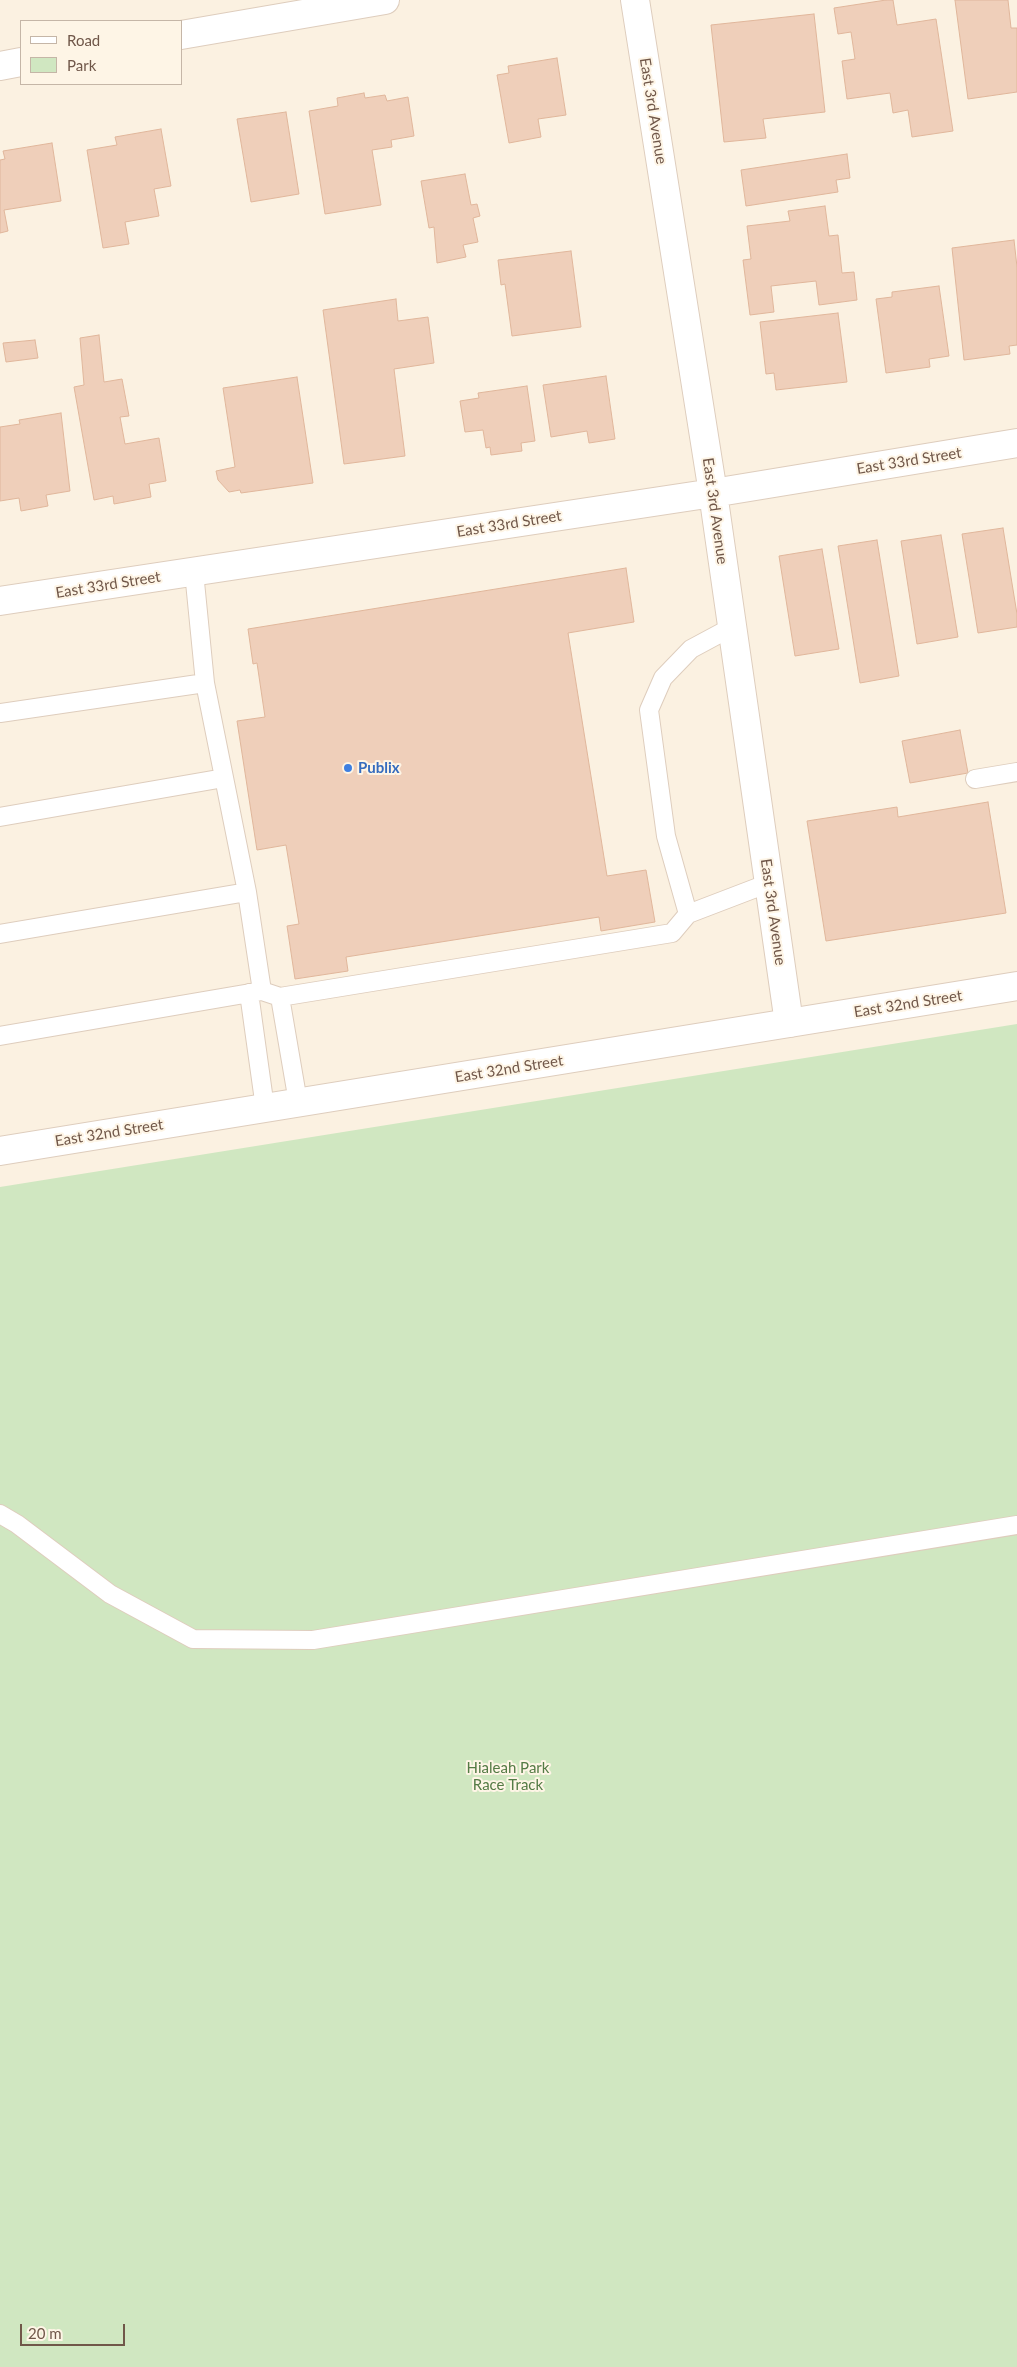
<!DOCTYPE html>
<html>
<head>
<meta charset="utf-8">
<style>
	body { margin:0 }
	#map { position:relative; width:1017px; height:2367px; overflow:hidden; background:#fbf1e1; font-family:Lato,sans-serif }
	canvas { display:block }
	.legend { position:absolute; left:20px; top:20px; width:162px; height:65px; box-sizing:border-box; background:#fef5e6; border:1px solid #c5b6a7; margin:0; padding:6px 9px; list-style:none; font-size:15px; color:#705749 }
	.legend li { display:flex; align-items:center; gap:10px; height:25px }
	.legend b { width:25px; border:1px solid #c5b6a7 }
	.scale { position:absolute; left:20px; top:2324px; width:105px; height:22px; box-sizing:border-box; border:2px solid #705749; border-top:0; padding-left:6px; font-size:15px; line-height:18px; white-space:nowrap; color:#705749; -webkit-text-stroke:4px #fef5e6; paint-order:stroke }
</style>
</head>
<body>
<div id="map">
<canvas width="1017" height="2367"></canvas>
<ul class="legend">
<li><b style="height:6px;background:#fff"></b>Road</li>
<li><b style="height:14px;background:#d0e7c1"></b>Park</li>
</ul>
<div class="scale">20 m</div>
</div>
<script>
const ctx = document.querySelector('canvas').getContext('2d');
ctx.lineJoin = 'round';
function paint(path, color) { ctx.fillStyle = color; ctx.fill(path, 'evenodd'); }
const shape = rows => new Path2D(rows.map(r => 'M' + r).join(''));
function trace(path, color, width, dash) { ctx.strokeStyle = color; ctx.lineWidth = width; ctx.lineCap = dash ? 'butt' : 'round'; ctx.setLineDash(dash || []); ctx.stroke(path); }
function label(font, color, halo, rows, align = 'center') {
  ctx.font = font + ' Lato,sans-serif'; ctx.lineWidth = 4; ctx.setLineDash([]); ctx.textBaseline = 'middle'; ctx.strokeStyle = halo; ctx.fillStyle = color; for (const [text, x, y, turn = 0] of rows) {
    ctx.save(); ctx.translate(x, y); ctx.rotate((+turn || 0) * Math.PI / 180); ctx.textAlign = isNaN(turn) ? turn : align; if (halo) ctx.strokeText(text, 0, 0); ctx.fillText(text, 0, 0); ctx.restore();
  }
}
paint(shape([
	[1017,1024,1017,2367,0,2367,0,1187]
]), '#d0e7c1');
const building = shape([
	[886,0,893,0,897,25,936,19,953,131,912,137,908,110,893,113,890,93,847,99,842,61,855,59,851,32,838,34,834,8,886,0],
	[955,0,1008,0,1011,28,1017,28,1017,92,968,99,955,0],
	[814,14,825,112,763,119,766,138,724,142,711,25,814,14],
	[557,58,566,115,538,119,541,137,509,143,497,75,509,73,508,66,557,58],
	[364,93,365,98,385,95,387,101,408,97,414,136,391,140,392,147,372,150,381,205,325,214,309,111,338,106,337,98,364,93],
	[286,112,299,194,251,202,237,119,286,112],
	[161,129,171,186,154,189,159,216,125,222,129,244,103,248,87,150,117,145,115,137,161,129],
	[52,143,61,201,4,210,8,231,0,233,0,160,5,159,3,151,52,143],
	[847,154,850,178,836,180,838,192,746,206,741,170,847,154],
	[465,174,471,205,477,204,480,216,473,218,478,242,463,245,466,257,437,263,434,227,429,228,421,181,465,174],
	[825,206,829,236,838,235,842,273,854,272,857,300,819,305,816,281,771,286,774,312,750,315,743,260,751,259,747,226,790,221,788,211,825,206],
	[1014,240,1017,267,1017,345,1009,346,1010,354,964,360,952,248,1014,240],
	[571,251,581,327,512,336,505,284,501,285,498,260,571,251],
	[939,286,949,356,929,359,930,367,886,373,876,299,892,297,892,292,939,286],
	[396,299,398,321,428,317,434,363,394,369,405,456,344,464,323,310,396,299],
	[838,313,847,382,776,390,774,373,766,374,760,322,838,313],
	[99,335,104,382,122,379,129,416,120,417,125,444,159,438,166,481,149,484,151,497,114,504,113,496,94,500,74,387,84,385,80,338,99,335],
	[35,340,38,358,6,362,3,343,35,340],
	[606,376,615,439,589,443,587,431,551,437,543,385,606,376],
	[297,377,313,483,241,493,240,490,229,492,218,480,216,471,235,467,223,388,297,377],
	[527,386,535,441,521,443,522,451,491,455,490,447,486,448,483,430,465,432,460,401,479,398,478,393,527,386],
	[61,413,70,491,46,495,48,506,21,511,19,498,0,501,0,427,20,424,19,420,61,413],
	[1003,528,1017,614,1017,627,978,633,962,534,1003,528],
	[941,535,958,637,917,644,901,541,941,535],
	[877,540,899,676,860,683,838,546,877,540],
	[822,549,839,649,795,656,779,556,822,549],
	[626,568,634,622,568,633,607,876,646,870,655,922,601,931,599,917,346,957,348,971,295,979,287,926,299,924,286,845,257,850,237,721,265,717,257,663,253,664,248,629,626,568],
	[960,730,968,773,910,783,902,741,960,730],
	[988,802,1006,913,826,941,807,821,897,807,898,817,988,802]
]);
paint(building, '#efcfba');
trace(building, '#e0b69b', 1);
const service = shape([
	[194,572,205,683],
	[0,713,205,683,247,892],
	[975,779,1017,772],
	[0,817,224,778],
	[688,914,666,836,649,710,663,678,691,649,732,627],
	[0,934,247,892,262,991,0,1036],
	[262,991,280,997,672,933,688,914,769,883],
	[249,993,265,1108],
	[280,997,298,1102],
	[0,1514,17,1524,110,1594,193,1639,313,1640,1017,1525]
]);
const minor = shape([
	[635,0,713,493,789,1023],
	[181,35,385,0],
	[0,66,21,62],
	[0,601,713,493,1017,443]
]);
const tertiary = shape([
	[0,1151,1017,986]
]);
trace(service, '#decdbd', 20);
trace(minor, '#decdbd', 30);
trace(tertiary, '#decdbd', 30);
trace(service, '#fff', 18);
trace(minor, '#fff', 28);
trace(tertiary, '#fff', 28);
for (const [x, y, r, color] of [
	[348,768,5,"#3f7fe0"]
]) { const dot = new Path2D(); dot.arc(x, y, r, 0, 2 * Math.PI); ctx.fillStyle = color; ctx.fill(dot); trace(dot, '#fef5e6', 2); }
label('15px', '#705749', '#fef5e6', [
	["East 3rd Avenue",653,111,81],
	["East 33rd Street",909,461,-9],
	["East 3rd Avenue",715,511,82],
	["East 33rd Street",509,524,-9],
	["East 33rd Street",108,585,-9],
	["East 3rd Avenue",773,912,82],
	["East 32nd Street",908,1004,-9],
	["East 32nd Street",509,1069,-9],
	["East 32nd Street",109,1133,-9]
]);
label('bold 15px', '#366cbe', '#fef5e6', [
	["Publix",358,768]
], 'left');
label('15px', '#547b45', '#fef5e6', [
	["Hialeah Park",508,1768],
	["Race Track",508,1785]
]);
</script>
</body>
</html>
